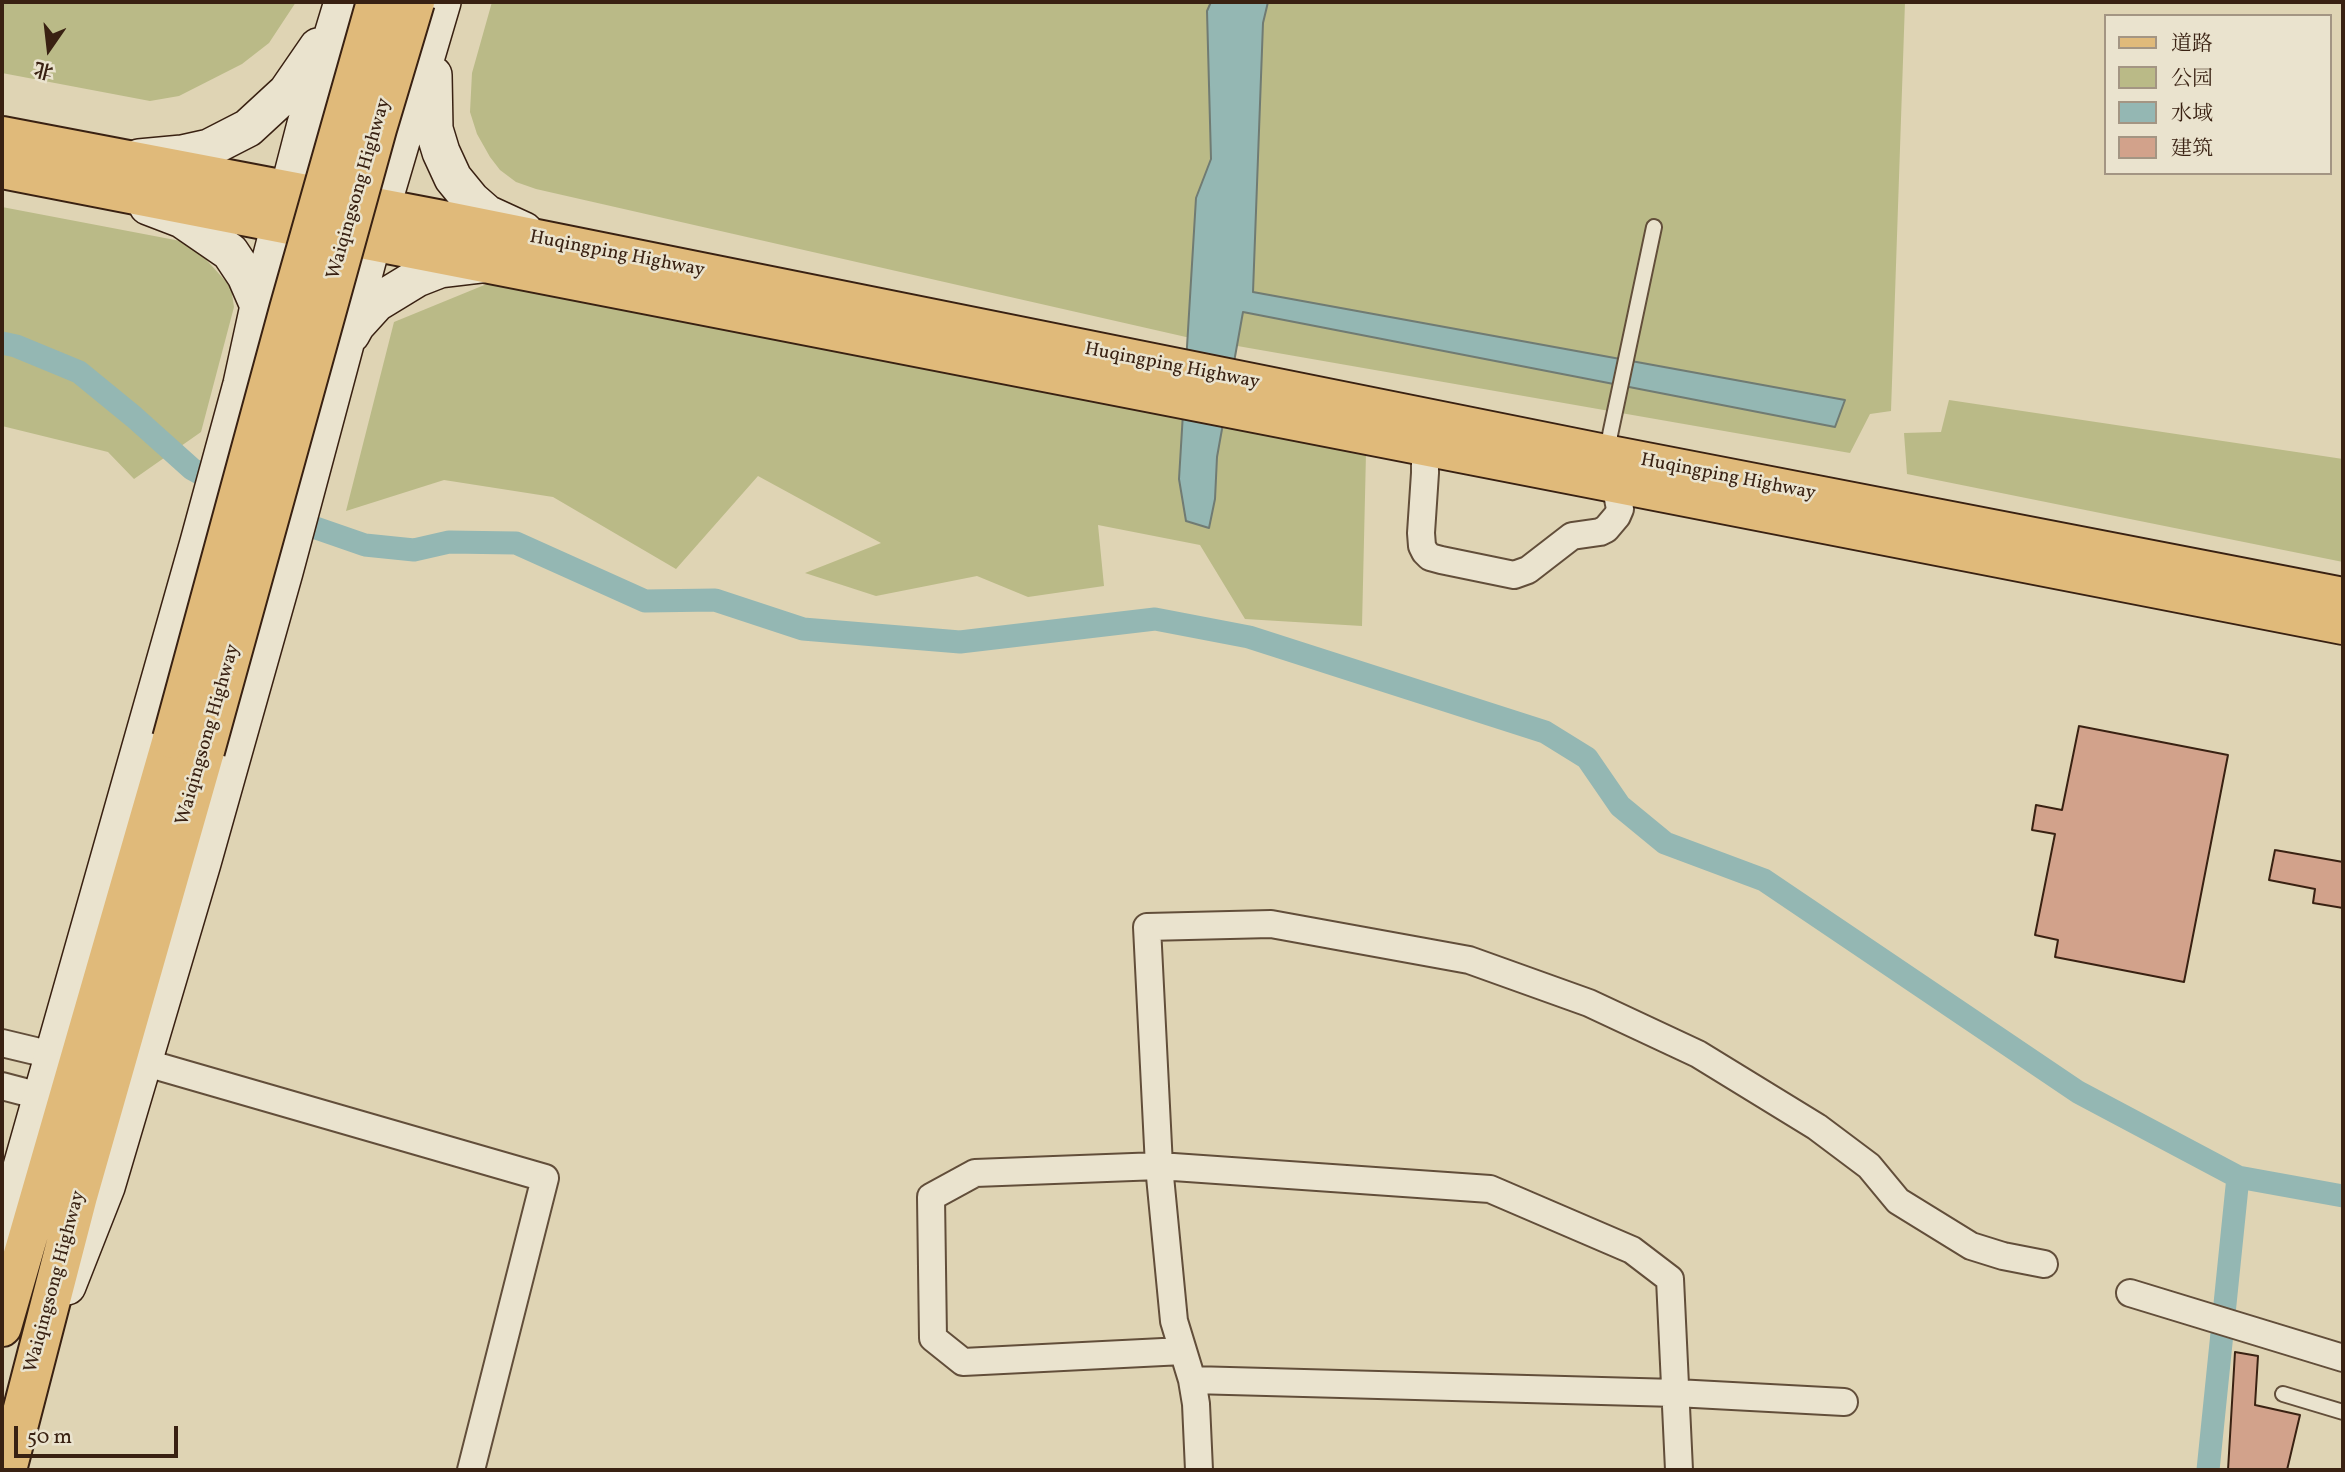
<!DOCTYPE html>
<html>
<head>
<meta charset="utf-8">
<style>
	body { margin:0 }
	#map { position:relative; width:2345px; height:1472px; overflow:hidden; background:#dfd4b4; font-family:Vollkorn,"Noto Serif SC",serif }
	canvas { display:block }
	.frame { position:absolute; inset:0; border:4px solid #392112; pointer-events:none }
	.legend { position:absolute; left:2104px; top:14px; width:228px; height:161px; box-sizing:border-box; background:#eae3ce; border:2px solid #a39583; margin:0; padding:9px 12px; list-style:none; font-size:21px; color:#392112 }
	.legend li { display:flex; align-items:center; gap:14px; height:35px }
	.legend b { width:35px; border:2px solid #a39583 }
	.north { position:absolute; left:14px; top:14px; width:70px; height:70px; -webkit-text-stroke:5px #eae3ce; paint-order:stroke; rotate:194deg; font-size:19px; font-weight:700; line-height:28px; text-align:center; color:#392112 }
	.north::after { content:''; display:block; margin:auto; width:24px; height:32px; background:#392112; clip-path:polygon(50% 0,100% 100%,50% 72%,0 100%) }
	.scale { position:absolute; left:14px; top:1426px; width:164px; height:32px; box-sizing:border-box; border:4px solid #392112; border-top:0; padding-left:9px; font-size:21px; line-height:24px; white-space:nowrap; color:#392112; -webkit-text-stroke:5px #eae3ce; paint-order:stroke }
</style>
</head>
<body>
<div id="map">
<canvas width="2345" height="1472"></canvas>
<div class="frame"></div>
<ul class="legend">
<li><b style="height:9px;background:#e0ba7a"></b>道路</li>
<li><b style="height:19px;background:#baba87"></b>公园</li>
<li><b style="height:19px;background:#94b7b3"></b>水域</li>
<li><b style="height:19px;background:#d2a28b"></b>建筑</li>
</ul>
<div class="north">北</div>
<div class="scale">50 m</div>
</div>
<script>
const ctx = document.querySelector('canvas').getContext('2d');
ctx.lineJoin = 'round';
function paint(path, color) { ctx.fillStyle = color; ctx.fill(path, 'evenodd'); }
const shape = rows => new Path2D(rows.map(r => 'M' + r).join(''));
function trace(path, color, width, dash) { ctx.strokeStyle = color; ctx.lineWidth = width; ctx.lineCap = dash ? 'butt' : 'round'; ctx.setLineDash(dash || []); ctx.stroke(path); }
function label(font, color, halo, rows, align = 'center') {
  ctx.font = font + ' Vollkorn,serif'; ctx.lineWidth = 5; ctx.setLineDash([]); ctx.textBaseline = 'middle'; ctx.strokeStyle = halo; ctx.fillStyle = color; for (const [text, x, y, turn = 0] of rows) {
    ctx.save(); ctx.translate(x, y); ctx.rotate((+turn || 0) * Math.PI / 180); ctx.textAlign = isNaN(turn) ? turn : align; if (halo) ctx.strokeText(text, 0, 0); ctx.fillText(text, 0, 0); ctx.restore();
  }
}
paint(shape([
	[2,2,296,2,269,43,242,64,179,96,150,101,2,73],
	[492,2,1905,2,1891,411,1870,414,1850,453,1186,337,536,189,516,182,500,170,490,157,477,134,470,112,472,73],
	[2,207,191,243,231,287,234,307,201,432,134,479,108,452,2,426],
	[499,279,1366,453,1362,626,1245,619,1200,545,1098,525,1104,586,1028,597,977,576,876,596,805,573,881,543,758,476,676,569,553,497,444,480,346,511,394,322],
	[1949,400,2343,459,2343,562,1907,474,1904,433,1941,432]
]), '#baba87');
const water = shape([
	[1211,2,1268,2,1263,23,1253,292,1845,400,1835,427,1243,312,1217,457,1215,499,1209,528,1186,521,1179,479,1196,198,1211,159,1207,11,1211,2]
]);
paint(water, '#94b7b3');
trace(water, '#707b73', 2);
trace(shape([
	[2,343,16,346,79,372,134,417,192,469,225,487],
	[287,518,365,545,414,550,449,542,516,543,645,601,715,600,803,629,960,642,1155,619,1249,637,1545,732,1587,758,1620,806,1665,843,1764,880,2078,1092,2238,1177,2208,1470],
	[2238,1177,2343,1196]
]), '#94b7b3', 23);
const building = shape([
	[2079,726,2228,755,2184,982,2055,957,2058,940,2035,935,2055,834,2032,830,2036,805,2062,810,2079,726],
	[2275,850,2343,862,2343,908,2313,903,2315,889,2269,880,2275,850],
	[2235,1352,2258,1356,2255,1405,2300,1415,2287,1470,2228,1470,2235,1352]
]);
paint(building, '#d2a28b');
trace(building, '#392112', 2);
const service = shape([
	[1610,453,1610,435,1654,227],
	[2283,1394,2343,1412]
]);
const minor = shape([
	[1425,445,1425,473,1421,533,1422,546,1425,552,1430,557,1441,560,1514,575,1528,570,1572,536,1600,532,1606,529,1617,516,1620,509,1612,468],
	[2,1043,52,1055],
	[143,1062,545,1178,471,1470],
	[2,1086,40,1096],
	[2130,1293,2343,1358],
	[1183,1351,963,1362,933,1338,931,1197,975,1173,1159,1166,1490,1189,1632,1250,1670,1279,1679,1470],
	[1192,1380,1676,1393,1844,1402],
	[1199,1470,1196,1404,1192,1380,1174,1321,1159,1166,1147,927,1271,924,1469,960,1589,1003,1698,1054,1817,1127,1869,1166,1898,1201,1971,1246,2003,1256,2044,1264]
]);
const secondary = shape([
	[433,75,434,129,441,152,453,178,471,200,487,214,524,231],
	[139,158,182,154,209,148,248,128,287,92,318,47],
	[148,206,182,219,230,252,246,276,259,306],
	[351,334,356,325,376,303,417,278,440,269,482,264],
	[67,1286,106,1187,202,863,284,572,381,209,442,2],
	[3,1289,9,1226,17,1184,199,542,242,384,259,306,306,124,343,2]
]);
const primary = shape([
	[2,1327,172,739],
	[7,1470,78,1196,205,751]
]);
const trunk = shape([
	[2,136,437,219,1610,455,2343,597],
	[2,169,2343,625]
]);
trace(service, '#624e3a', 18);
trace(minor, '#624e3a', 30);
trace(secondary, '#392112', 40);
trace(primary, '#392112', 42);
trace(trunk, '#392112', 42);
trace(service, '#eae3ce', 14);
trace(minor, '#eae3ce', 26);
trace(secondary, '#eae3ce', 37);
trace(primary, '#e0ba7a', 38);
trace(trunk, '#e0ba7a', 38);
const primaryBridge = shape([
	[172,739,289,309,376,2],
	[205,751,377,129,415,2]
]);
trace(primaryBridge, '#392112', 42, []);
trace(primaryBridge, '#e0ba7a', 38);
label('19px', '#392112', '#eae3ce', [
	["Waiqingsong Highway",360,189,-74],
	["Huqingping Highway",617,255,11],
	["Huqingping Highway",1172,367,11],
	["Huqingping Highway",1728,478,11],
	["Waiqingsong Highway",209,735,-74],
	["Waiqingsong Highway",56,1282,-75]
]);
</script>
</body>
</html>
